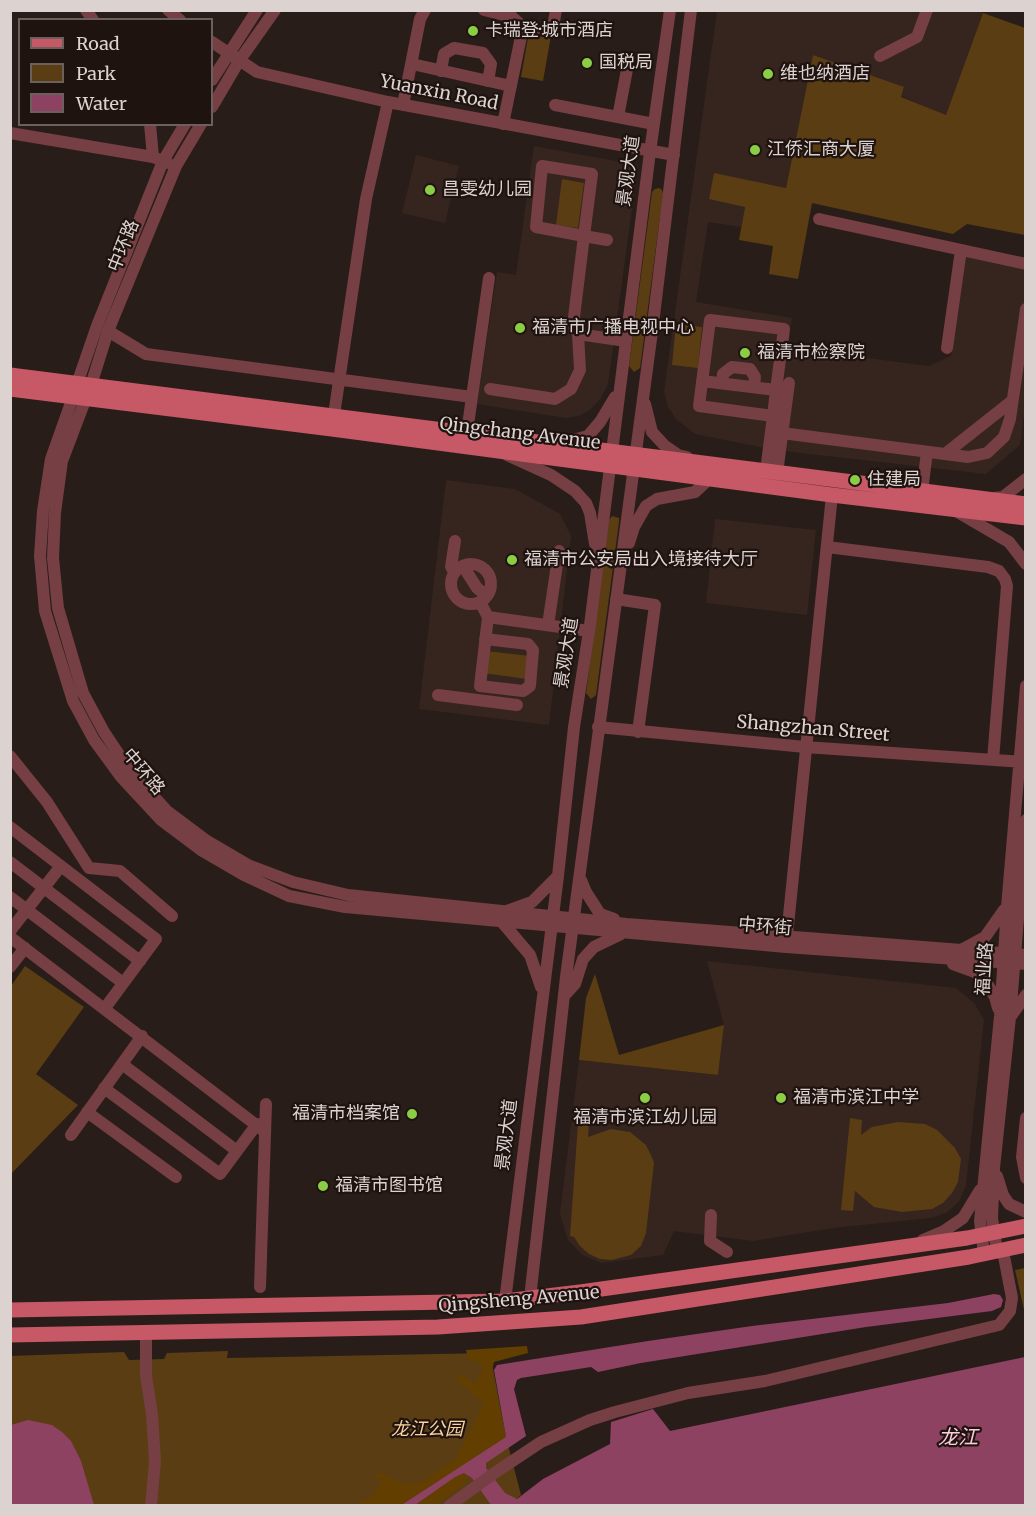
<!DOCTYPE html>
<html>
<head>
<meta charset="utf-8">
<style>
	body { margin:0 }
	#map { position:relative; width:1036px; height:1516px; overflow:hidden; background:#291d19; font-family:Merriweather,serif }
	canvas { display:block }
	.frame { position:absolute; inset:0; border:12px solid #dcd3d1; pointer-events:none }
	.legend { position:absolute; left:18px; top:18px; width:195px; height:108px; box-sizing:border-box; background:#1f1310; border:2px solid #6b605d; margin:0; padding:8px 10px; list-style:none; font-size:18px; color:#dcd3d1 }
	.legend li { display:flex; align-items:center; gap:12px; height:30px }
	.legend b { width:30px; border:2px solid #6b605d }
</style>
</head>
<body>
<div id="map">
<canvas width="1036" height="1516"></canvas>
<div class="frame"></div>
<ul class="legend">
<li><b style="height:8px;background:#c75865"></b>Road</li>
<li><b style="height:16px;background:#5a3d12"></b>Park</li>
<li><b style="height:16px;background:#8d4261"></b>Water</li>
</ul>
</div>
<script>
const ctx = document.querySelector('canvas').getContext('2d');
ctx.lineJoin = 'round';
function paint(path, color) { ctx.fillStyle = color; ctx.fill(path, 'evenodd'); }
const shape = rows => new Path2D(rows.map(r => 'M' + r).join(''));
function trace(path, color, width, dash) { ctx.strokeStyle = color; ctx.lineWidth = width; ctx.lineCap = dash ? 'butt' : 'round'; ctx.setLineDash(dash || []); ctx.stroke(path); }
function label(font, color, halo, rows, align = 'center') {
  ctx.font = font + ' Merriweather,"Noto Sans SC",serif'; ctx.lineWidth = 4.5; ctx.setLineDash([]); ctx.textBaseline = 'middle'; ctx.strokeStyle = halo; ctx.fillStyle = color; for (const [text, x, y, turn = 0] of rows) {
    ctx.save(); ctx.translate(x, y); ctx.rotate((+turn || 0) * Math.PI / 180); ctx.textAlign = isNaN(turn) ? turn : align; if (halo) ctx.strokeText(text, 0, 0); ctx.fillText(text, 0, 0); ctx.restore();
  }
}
paint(shape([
	[976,10,983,13,946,116,901,96,904,88,813,55,786,188,714,174,745,207,741,227,708,222,696,302,792,318,788,348,929,366,951,356,967,249,1025,257,1026,400,1020,445,986,474,775,450,695,434,676,419,668,407,664,392,717,11],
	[534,146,638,165,608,384,601,398,591,409,579,416,566,418,477,404,497,272,516,275],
	[416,155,459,166,445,223,402,213],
	[446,480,515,489,560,514,571,536,549,725,419,709],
	[715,519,816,530,807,615,706,603],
	[707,961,956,988,975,1004,984,1020,966,1185,959,1202,946,1213,931,1218,833,1228,753,1241,674,1231,663,1255,601,1263,582,1255,568,1240,560,1214,579,1060,718,1075,724,1025]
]), '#36241f');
paint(shape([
	[983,13,1025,28,1025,235,967,224,953,234,812,203,798,279,769,274,773,246,739,240,745,207,709,199,714,173,786,188,813,55,904,87,901,97,946,115],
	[529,32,551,36,543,81,521,77],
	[562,179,584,183,578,228,556,225],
	[659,188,662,190,663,194,640,368,634,372,629,366,652,192,655,189],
	[676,324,702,327,698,368,672,365],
	[612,516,619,518,619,522,596,695,591,699,586,693,609,520],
	[486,651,530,656,527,679,483,673],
	[25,966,84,1007,36,1074,78,1105,11,1174,11,986],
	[595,974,619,1055,724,1025,718,1075,579,1060,586,998],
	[850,1118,862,1120,861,1135,872,1127,898,1122,925,1124,937,1130,955,1148,961,1159,958,1182,952,1193,943,1203,932,1209,902,1212,874,1207,855,1191,853,1211,841,1210],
	[578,1123,589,1124,588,1137,611,1129,630,1132,646,1145,651,1155,654,1163,646,1233,641,1246,631,1255,612,1260,600,1259,589,1254,580,1246,574,1237,570,1236],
	[1025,1268,1026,1268,1025,1314,1015,1270],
	[228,1351,227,1358,490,1353,506,1437,521,1495,509,1506,11,1505,10,1356,124,1352,129,1360,164,1359,167,1353]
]), '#5a3d12');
paint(shape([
	[527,1346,528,1353,494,1362,492,1371,506,1437,400,1505,360,1506,363,1500,370,1499,382,1482,376,1477,378,1472,402,1483,418,1484,456,1459,484,1403,456,1379,459,1373,474,1384,481,1375,482,1365,479,1362,469,1360,466,1350],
	[464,1473,467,1476,463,1485,435,1505,415,1506,455,1477]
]), '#623f00');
paint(shape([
	[994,1294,1000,1295,1003,1300,1001,1307,992,1311,866,1327,641,1363,598,1372,591,1367,521,1378,517,1380,514,1389,526,1436,486,1463,486,1468,505,1493,517,1499,543,1479,610,1444,611,1422,653,1409,670,1431,1025,1357,1025,1505,491,1505,472,1478,464,1473,455,1477,415,1505,400,1506,506,1437,494,1370,497,1365,648,1341,752,1326,948,1303],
	[28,1420,52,1425,62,1432,71,1441,81,1461,94,1505,11,1505,11,1425]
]), '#8d4261');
trace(shape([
	[86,10,93,20],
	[168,10,180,20],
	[484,10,512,17,523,27,503,124],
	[523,27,547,32,553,27,556,10],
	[212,42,257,72,388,102,674,155],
	[880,56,917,37,927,10],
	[412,64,511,86],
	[441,71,444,54,454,48,483,53,491,64,488,81],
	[212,80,257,10],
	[403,105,420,19,425,10],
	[555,105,654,124],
	[212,107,239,61,275,10],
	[618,117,629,59],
	[150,124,153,157],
	[10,133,153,157,168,163],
	[819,219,1026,264],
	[108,331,146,354,472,397],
	[578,334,626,341],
	[947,348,961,250],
	[702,381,776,390],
	[722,383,723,374,732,367,750,369,755,377,754,387],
	[77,384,97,326,163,161,185,124],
	[91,385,108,331,176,166,201,124],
	[490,389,555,399,571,389,580,370,578,334,573,325,584,236,592,174,542,166,536,227,584,236,607,240],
	[73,397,51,459,43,511,40,556,45,611,73,701,94,740,121,777,161,820,201,850,244,875,289,896,345,907,786,947,1026,964],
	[86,398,62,461,55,513,53,558,58,608,83,693,104,732,128,768,167,811,207,841,248,865,293,882,348,895,627,924,1026,955],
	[645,404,652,432,665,446,678,455,687,457],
	[334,415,366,199,388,102],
	[467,432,489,278],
	[782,433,968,457,987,453,1004,437,1010,419,1026,309],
	[561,443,588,436,600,422,615,397],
	[945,454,1012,401],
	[507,455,551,475,575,491,586,503,590,513,595,544],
	[767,463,773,416,776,390,784,329,710,320,699,406,773,416],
	[777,473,789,383],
	[922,491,927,452],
	[994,498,1003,497,1026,479],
	[956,511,1009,542,1026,564],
	[455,541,451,567,455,572],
	[629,543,634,527,646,506,657,499,695,492,710,478],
	[827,547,988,567,999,571,1005,579,1007,586,993,760],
	'451 584a20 20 0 1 1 40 0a20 20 0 1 1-40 0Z',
	[463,566,477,588,487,596],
	[616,599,655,605,638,732],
	[480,602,488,617,480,686,523,691,530,686,533,650,528,644,485,639],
	[488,617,589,631],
	[548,625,559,551],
	[438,695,517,705],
	[598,727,805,747,1024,762],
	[10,756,47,802,89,868,120,871,172,916],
	[10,827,156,939,105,1008],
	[10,862,140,961],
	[581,880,586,892,600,914,614,919],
	[10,897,123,983],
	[507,911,532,902,558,876],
	[502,922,530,955,541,987],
	[10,931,61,866],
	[10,937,264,1131],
	[786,945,832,495],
	[961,950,985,937,1004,910],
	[953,964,975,972,988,985,995,997,998,1008],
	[10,967,25,948],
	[564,996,575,984,583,959,594,947,621,934],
	[1011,1016,1026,995],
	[122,1064,237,1151],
	[104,1088,220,1174,257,1124],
	[87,1112,176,1177],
	[1026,1118,1022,1157,1026,1178],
	[71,1135,142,1036],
	[997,1176,1003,1195,1009,1204,1026,1212],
	[711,1215,710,1241,727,1252],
	[923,1240,944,1231,963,1218,980,1190],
	[997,1252,992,1218,994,1168,1010,1017,1026,820],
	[984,1254,980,1221,1000,1016,1007,907,1026,686],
	[260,1287,266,1104],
	[530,1298,566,977,653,324,691,10],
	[505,1301,558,876,574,727,590,625,650,152,670,10],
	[146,1332,146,1376,152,1414,155,1461,151,1506],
	[449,1506,493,1474,541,1442,590,1420,615,1412,688,1393,765,1381,999,1325,1010,1311,1012,1298,1003,1251]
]), '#753f43', 12);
trace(shape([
	[10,375,1026,504],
	[10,389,332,429,832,495,1026,518],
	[10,1310,505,1301,580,1292,967,1238,1026,1226],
	[10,1335,438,1327,581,1317,969,1257,1026,1245]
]), '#c75865', 15);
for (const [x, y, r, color] of [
	[473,31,6,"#8bce46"],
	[587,63,6,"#8bce46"],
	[768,74,6,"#8bce46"],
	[755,150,6,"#8bce46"],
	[430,190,6,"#8bce46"],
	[520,328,6,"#8bce46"],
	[745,353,6,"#8bce46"],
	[855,480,6,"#8bce46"],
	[512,560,6,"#8bce46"],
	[645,1098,6,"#8bce46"],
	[781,1098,6,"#8bce46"],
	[412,1114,6,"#8bce46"],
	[323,1186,6,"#8bce46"]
]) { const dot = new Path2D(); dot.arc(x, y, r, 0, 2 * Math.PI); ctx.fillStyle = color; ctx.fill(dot); trace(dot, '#1f1310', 2); }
label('18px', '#dcd3d1', '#1f1310', [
	["卡瑞登·城市酒店",485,31],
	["国税局",599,63],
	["维也纳酒店",780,74],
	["江侨汇商大厦",767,150],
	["昌雯幼儿园",442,190],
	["福清市广播电视中心",532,328],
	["福清市检察院",757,353],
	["住建局",867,480],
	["福清市公安局出入境接待大厅",524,560],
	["福清市滨江中学",793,1098],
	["福清市档案馆",400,1114,"right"],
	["福清市滨江幼儿园",645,1118,"center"],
	["福清市图书馆",335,1186]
], 'left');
label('18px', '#dcd3d1', '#1f1310', [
	["Yuanxin Road",439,93,11],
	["景观大道",629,171,-82],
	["中环路",124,246,-68],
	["Qingchang Avenue",520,434,7],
	["景观大道",567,653,-81],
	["Shangzhan Street",813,729,5],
	["中环路",143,772,50],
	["中环街",765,927,5],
	["福业路",985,969,-86],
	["景观大道",507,1135,-83],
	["Qingsheng Avenue",519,1300,-5]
]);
label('italic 18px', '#fcd39e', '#1f1310', [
	["龙江公园",427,1430]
]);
label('italic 20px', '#faccdc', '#1f1310', [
	["龙江",958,1438]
]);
</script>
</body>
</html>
